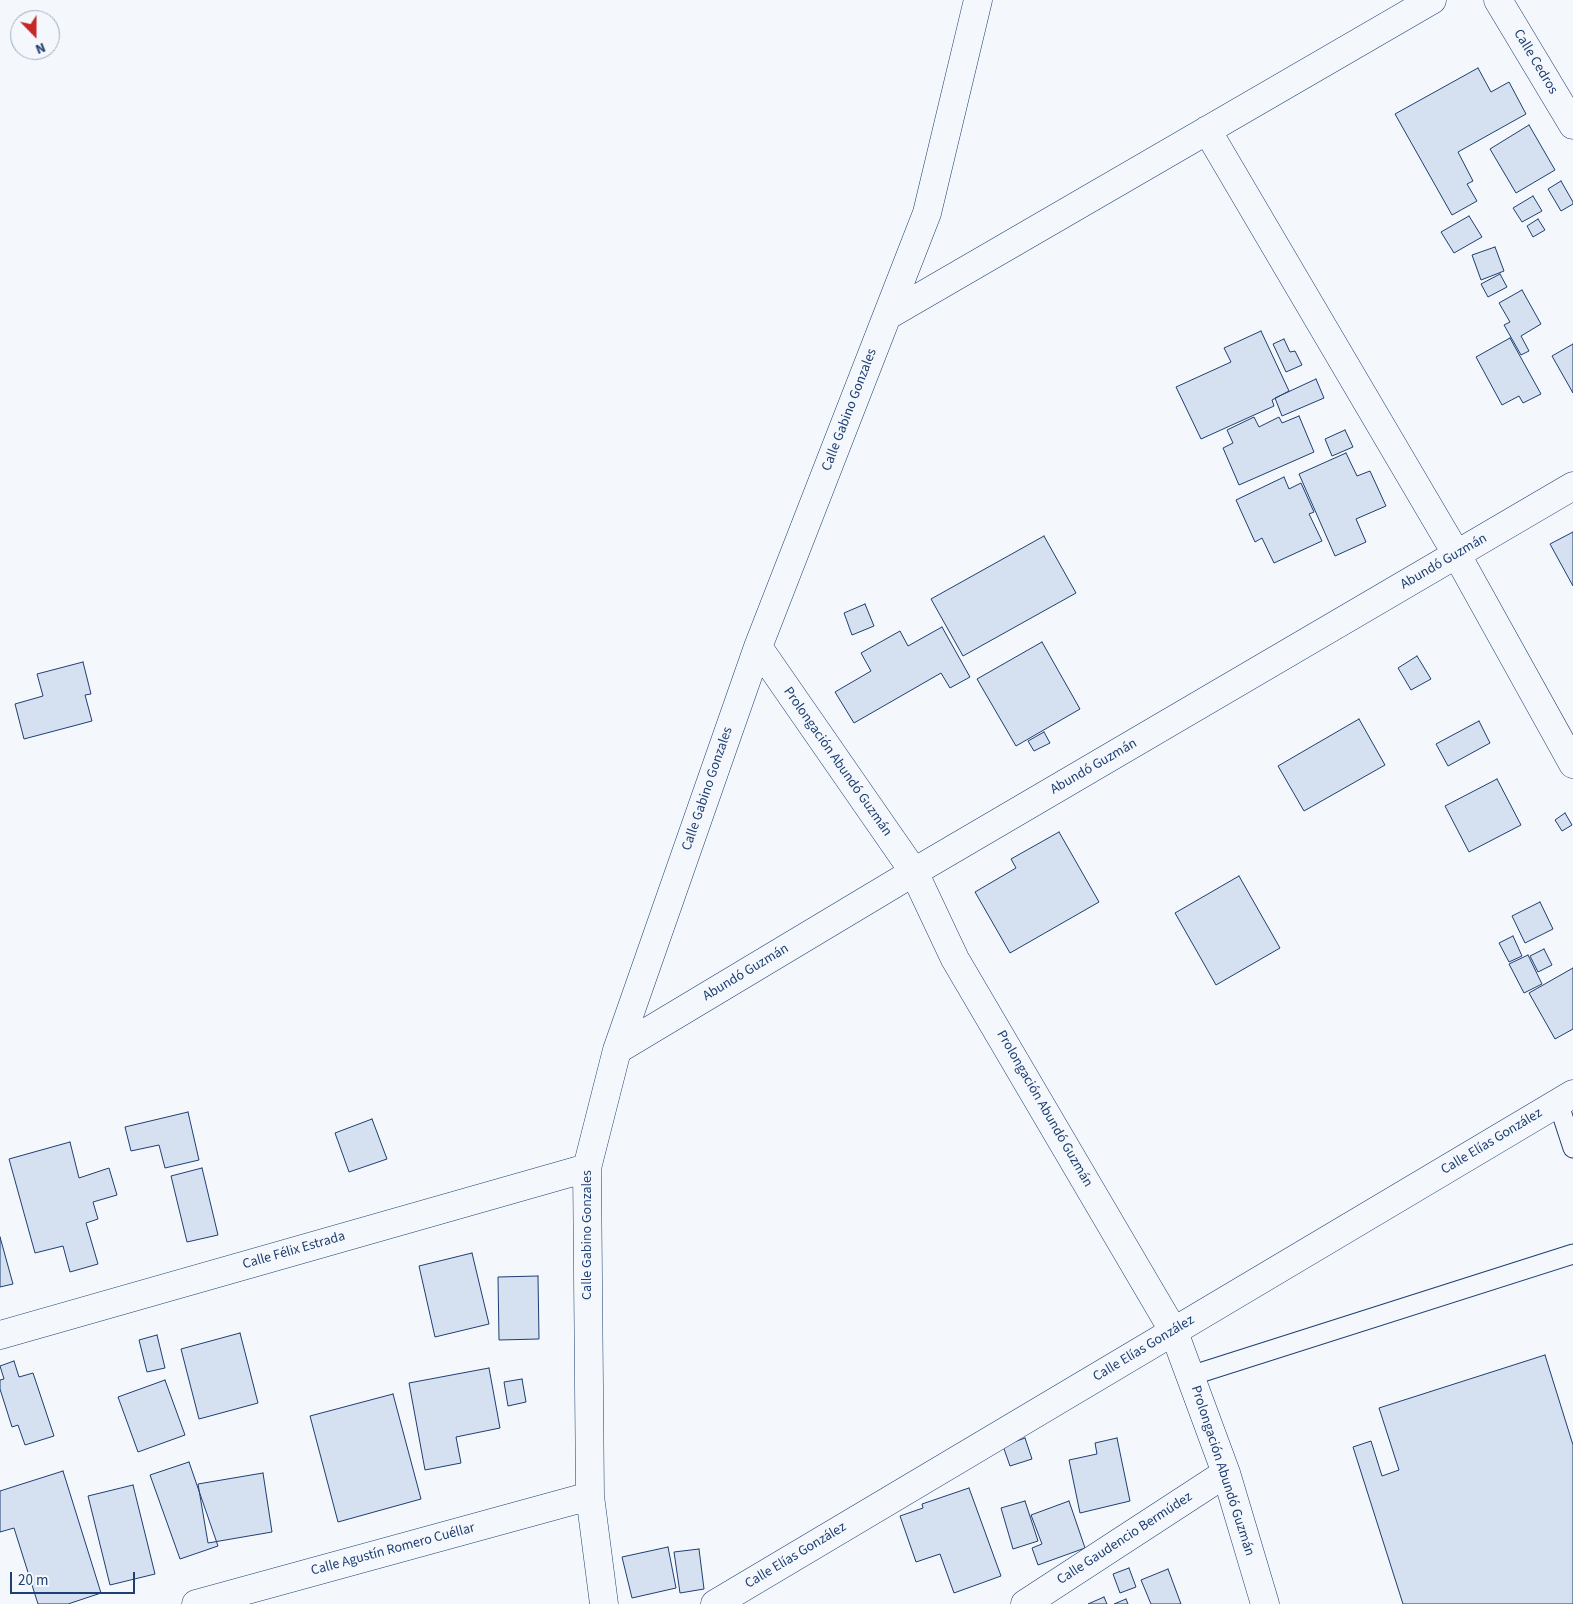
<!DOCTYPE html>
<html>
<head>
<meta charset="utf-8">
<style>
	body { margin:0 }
	#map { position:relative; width:1573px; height:1604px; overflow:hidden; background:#f4f7fb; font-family:"Source Sans 3",sans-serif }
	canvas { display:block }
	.north { position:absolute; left:10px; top:10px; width:50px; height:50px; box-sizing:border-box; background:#f4f7fb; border:1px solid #9eadc5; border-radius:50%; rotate:158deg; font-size:14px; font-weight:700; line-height:20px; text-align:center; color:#1d3f73 }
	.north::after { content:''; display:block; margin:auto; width:18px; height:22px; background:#c62828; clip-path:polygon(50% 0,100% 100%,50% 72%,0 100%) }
	.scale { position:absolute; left:10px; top:1572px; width:125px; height:22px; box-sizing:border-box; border:2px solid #1d3f73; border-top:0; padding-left:6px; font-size:15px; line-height:18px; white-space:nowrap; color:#1d3f73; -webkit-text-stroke:4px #f4f7fb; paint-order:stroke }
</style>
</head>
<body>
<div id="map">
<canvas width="1573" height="1604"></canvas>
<div class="north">N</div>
<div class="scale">20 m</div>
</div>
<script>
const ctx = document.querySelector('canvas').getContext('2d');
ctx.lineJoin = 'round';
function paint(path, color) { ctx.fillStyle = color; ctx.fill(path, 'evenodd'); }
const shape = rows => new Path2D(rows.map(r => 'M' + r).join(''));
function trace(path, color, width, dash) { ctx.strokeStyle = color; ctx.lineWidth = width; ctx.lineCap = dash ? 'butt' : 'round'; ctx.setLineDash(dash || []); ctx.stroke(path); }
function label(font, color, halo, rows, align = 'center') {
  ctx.font = font + ' "Source Sans 3",sans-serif'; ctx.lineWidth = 4; ctx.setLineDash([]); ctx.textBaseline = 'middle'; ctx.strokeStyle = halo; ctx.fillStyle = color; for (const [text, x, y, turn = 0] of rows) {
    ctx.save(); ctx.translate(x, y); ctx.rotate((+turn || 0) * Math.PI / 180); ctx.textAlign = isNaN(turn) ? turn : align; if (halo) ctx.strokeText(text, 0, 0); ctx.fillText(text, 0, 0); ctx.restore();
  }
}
const building = shape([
	[1478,68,1491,92,1509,82,1526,114,1458,152,1473,181,1467,184,1477,201,1452,215,1395,114,1478,68],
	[1529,125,1555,170,1516,193,1490,149,1529,125],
	[1561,181,1573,202,1573,204,1561,211,1548,189,1561,181],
	[1533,196,1542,211,1522,222,1513,208,1533,196],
	[1469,216,1482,237,1454,253,1441,232,1469,216],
	[1538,219,1545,230,1533,237,1527,226,1538,219],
	[1495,247,1504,271,1481,280,1472,255,1495,247],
	[1500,274,1507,287,1488,297,1481,284,1500,274],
	[1522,290,1541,324,1521,336,1529,351,1521,355,1504,325,1510,322,1499,303,1522,290],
	[1261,331,1289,391,1272,400,1274,406,1201,439,1176,387,1231,362,1224,348,1261,331],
	[1510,338,1541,394,1523,403,1519,396,1502,405,1476,357,1510,338],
	[1284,339,1290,352,1295,351,1302,365,1286,372,1273,344,1284,339],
	[1573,344,1573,393,1552,356,1573,344],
	[1316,379,1324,398,1282,416,1275,398,1316,379],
	[1299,416,1314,452,1239,485,1223,448,1233,443,1227,430,1254,417,1259,427,1279,417,1282,423,1299,416],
	[1345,430,1353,447,1332,456,1325,439,1345,430],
	[1346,453,1357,476,1370,471,1386,506,1356,519,1366,542,1335,556,1299,474,1346,453],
	[1284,477,1289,489,1301,483,1314,512,1309,514,1322,541,1274,563,1262,538,1255,542,1236,500,1284,477],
	[1573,532,1573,586,1550,544,1573,532],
	[1044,536,1076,593,963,656,931,599,1044,536],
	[865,604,874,626,852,635,844,613,865,604],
	[942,627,970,677,950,688,941,673,854,723,835,692,871,671,861,653,900,631,908,646,942,627],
	[1042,642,1080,709,1016,746,977,679,1042,642],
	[1417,656,1431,679,1411,690,1398,668,1417,656],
	[83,662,91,694,85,695,92,721,24,739,15,704,43,696,37,674,83,662],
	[1359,719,1385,765,1304,811,1278,766,1359,719],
	[1479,721,1490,743,1448,766,1436,744,1479,721],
	[1044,732,1050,743,1034,751,1028,741,1044,732],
	[1497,779,1521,825,1469,852,1445,806,1497,779],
	[1565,813,1572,825,1562,831,1555,820,1565,813],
	[1059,832,1099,902,1010,953,975,892,1016,868,1011,859,1059,832],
	[1239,876,1280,948,1216,985,1175,913,1239,876],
	[1540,902,1553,929,1525,943,1512,916,1540,902],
	[1513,936,1522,956,1509,962,1499,943,1513,936],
	[1544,949,1552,965,1538,972,1530,956,1544,949],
	[1528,955,1542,984,1524,993,1509,964,1528,955],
	[1573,968,1573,1029,1555,1039,1529,993,1573,968],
	[188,1112,199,1160,165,1168,159,1145,131,1151,125,1127,188,1112],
	[372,1119,387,1159,349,1172,335,1133,372,1119],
	[70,1142,79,1178,109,1168,117,1195,93,1202,98,1219,86,1223,98,1264,70,1272,63,1246,35,1253,9,1159,70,1142],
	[202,1168,218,1235,187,1242,171,1176,202,1168],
	[0,1237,13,1284,0,1287,0,1237],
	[472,1253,489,1324,435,1337,419,1266,472,1253],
	[538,1276,539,1339,499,1340,498,1277,538,1276],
	[240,1333,258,1403,199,1419,181,1349,240,1333],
	[157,1335,165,1368,147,1372,139,1340,157,1335],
	[1545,1355,1573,1445,1573,1604,1403,1604,1353,1447,1371,1441,1382,1476,1399,1470,1379,1408,1545,1355],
	[14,1361,19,1377,33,1373,54,1436,25,1445,18,1425,12,1427,0,1389,0,1380,4,1379,0,1366,14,1361],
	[489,1368,500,1428,456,1437,461,1463,425,1470,409,1383,489,1368],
	[522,1379,526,1402,508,1406,504,1382,522,1379],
	[165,1380,185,1435,138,1452,118,1397,165,1380],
	[393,1394,421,1499,338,1522,310,1416,393,1394],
	[1025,1438,1032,1459,1010,1466,1003,1446,1025,1438],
	[1117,1438,1130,1501,1080,1513,1069,1460,1097,1454,1095,1443,1117,1438],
	[189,1462,218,1546,180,1559,150,1475,189,1462],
	[63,1471,101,1593,68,1604,38,1604,14,1528,0,1532,0,1491,63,1471],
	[263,1473,272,1532,208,1543,198,1484,263,1473],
	[133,1485,155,1574,110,1585,88,1496,133,1485],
	[969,1488,1001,1576,954,1593,940,1554,916,1562,900,1516,923,1508,922,1504,969,1488],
	[1025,1501,1038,1541,1013,1549,1001,1508,1025,1501],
	[1069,1501,1085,1548,1038,1565,1032,1548,1042,1544,1031,1515,1069,1501],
	[668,1547,676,1588,632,1598,622,1557,668,1547],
	[699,1549,704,1589,680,1593,674,1552,699,1549],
	[1129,1568,1136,1587,1120,1593,1113,1574,1129,1568],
	[1168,1569,1181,1604,1151,1604,1141,1580,1168,1569],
	[1104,1597,1107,1604,1088,1604,1104,1597],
	[1126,1599,1128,1604,1114,1604,1126,1599]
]);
paint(building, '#d5e0f0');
trace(building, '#1d3f73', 1);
const lane = shape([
	[1558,1102,1573,1148],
	[1190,1376,1573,1254]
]);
const street = shape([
	[1498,0,1573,125],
	[1207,130,1457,555,1573,764],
	[887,316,1432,0],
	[758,647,914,872,955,959,1174,1332,1226,1473,1265,1604],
	[617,1050,914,872,1573,486],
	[0,1335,587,1168],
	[196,1604,590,1496],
	[604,1604,590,1496,587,1168,617,1050,758,647,927,213,978,0],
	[715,1604,1573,1094],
	[1025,1604,1226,1473]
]);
trace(lane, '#1d3f73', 21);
trace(street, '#1d3f73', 29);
trace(lane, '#f4f7fb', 19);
trace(street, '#f4f7fb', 28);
label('14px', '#1d3f73', '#f4f7fb', [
	["Calle Cedros",1535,62,59],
	["Calle Gabino Gonzales",850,410,-69],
	["Abundó Guzmán",1444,562,-30],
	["Prolongación Abundó Guzmán",837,762,55],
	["Abundó Guzmán",1094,767,-30],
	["Calle Gabino Gonzales",708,789,-71],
	["Abundó Guzmán",746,973,-31],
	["Prolongación Abundó Guzmán",1044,1109,60],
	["Calle Elías González",1492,1142,-31],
	["Calle Gabino Gonzales",588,1235,-90],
	["Calle Félix Estrada",294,1251,-16],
	["Calle Elías González",1144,1349,-31],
	["Prolongación Abundó Guzmán",1222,1471,72],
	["Calle Gaudencio Bermúdez",1125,1539,-33],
	["Calle Agustín Romero Cuéllar",393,1550,-15],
	["Calle Elías González",796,1556,-31]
]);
</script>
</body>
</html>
